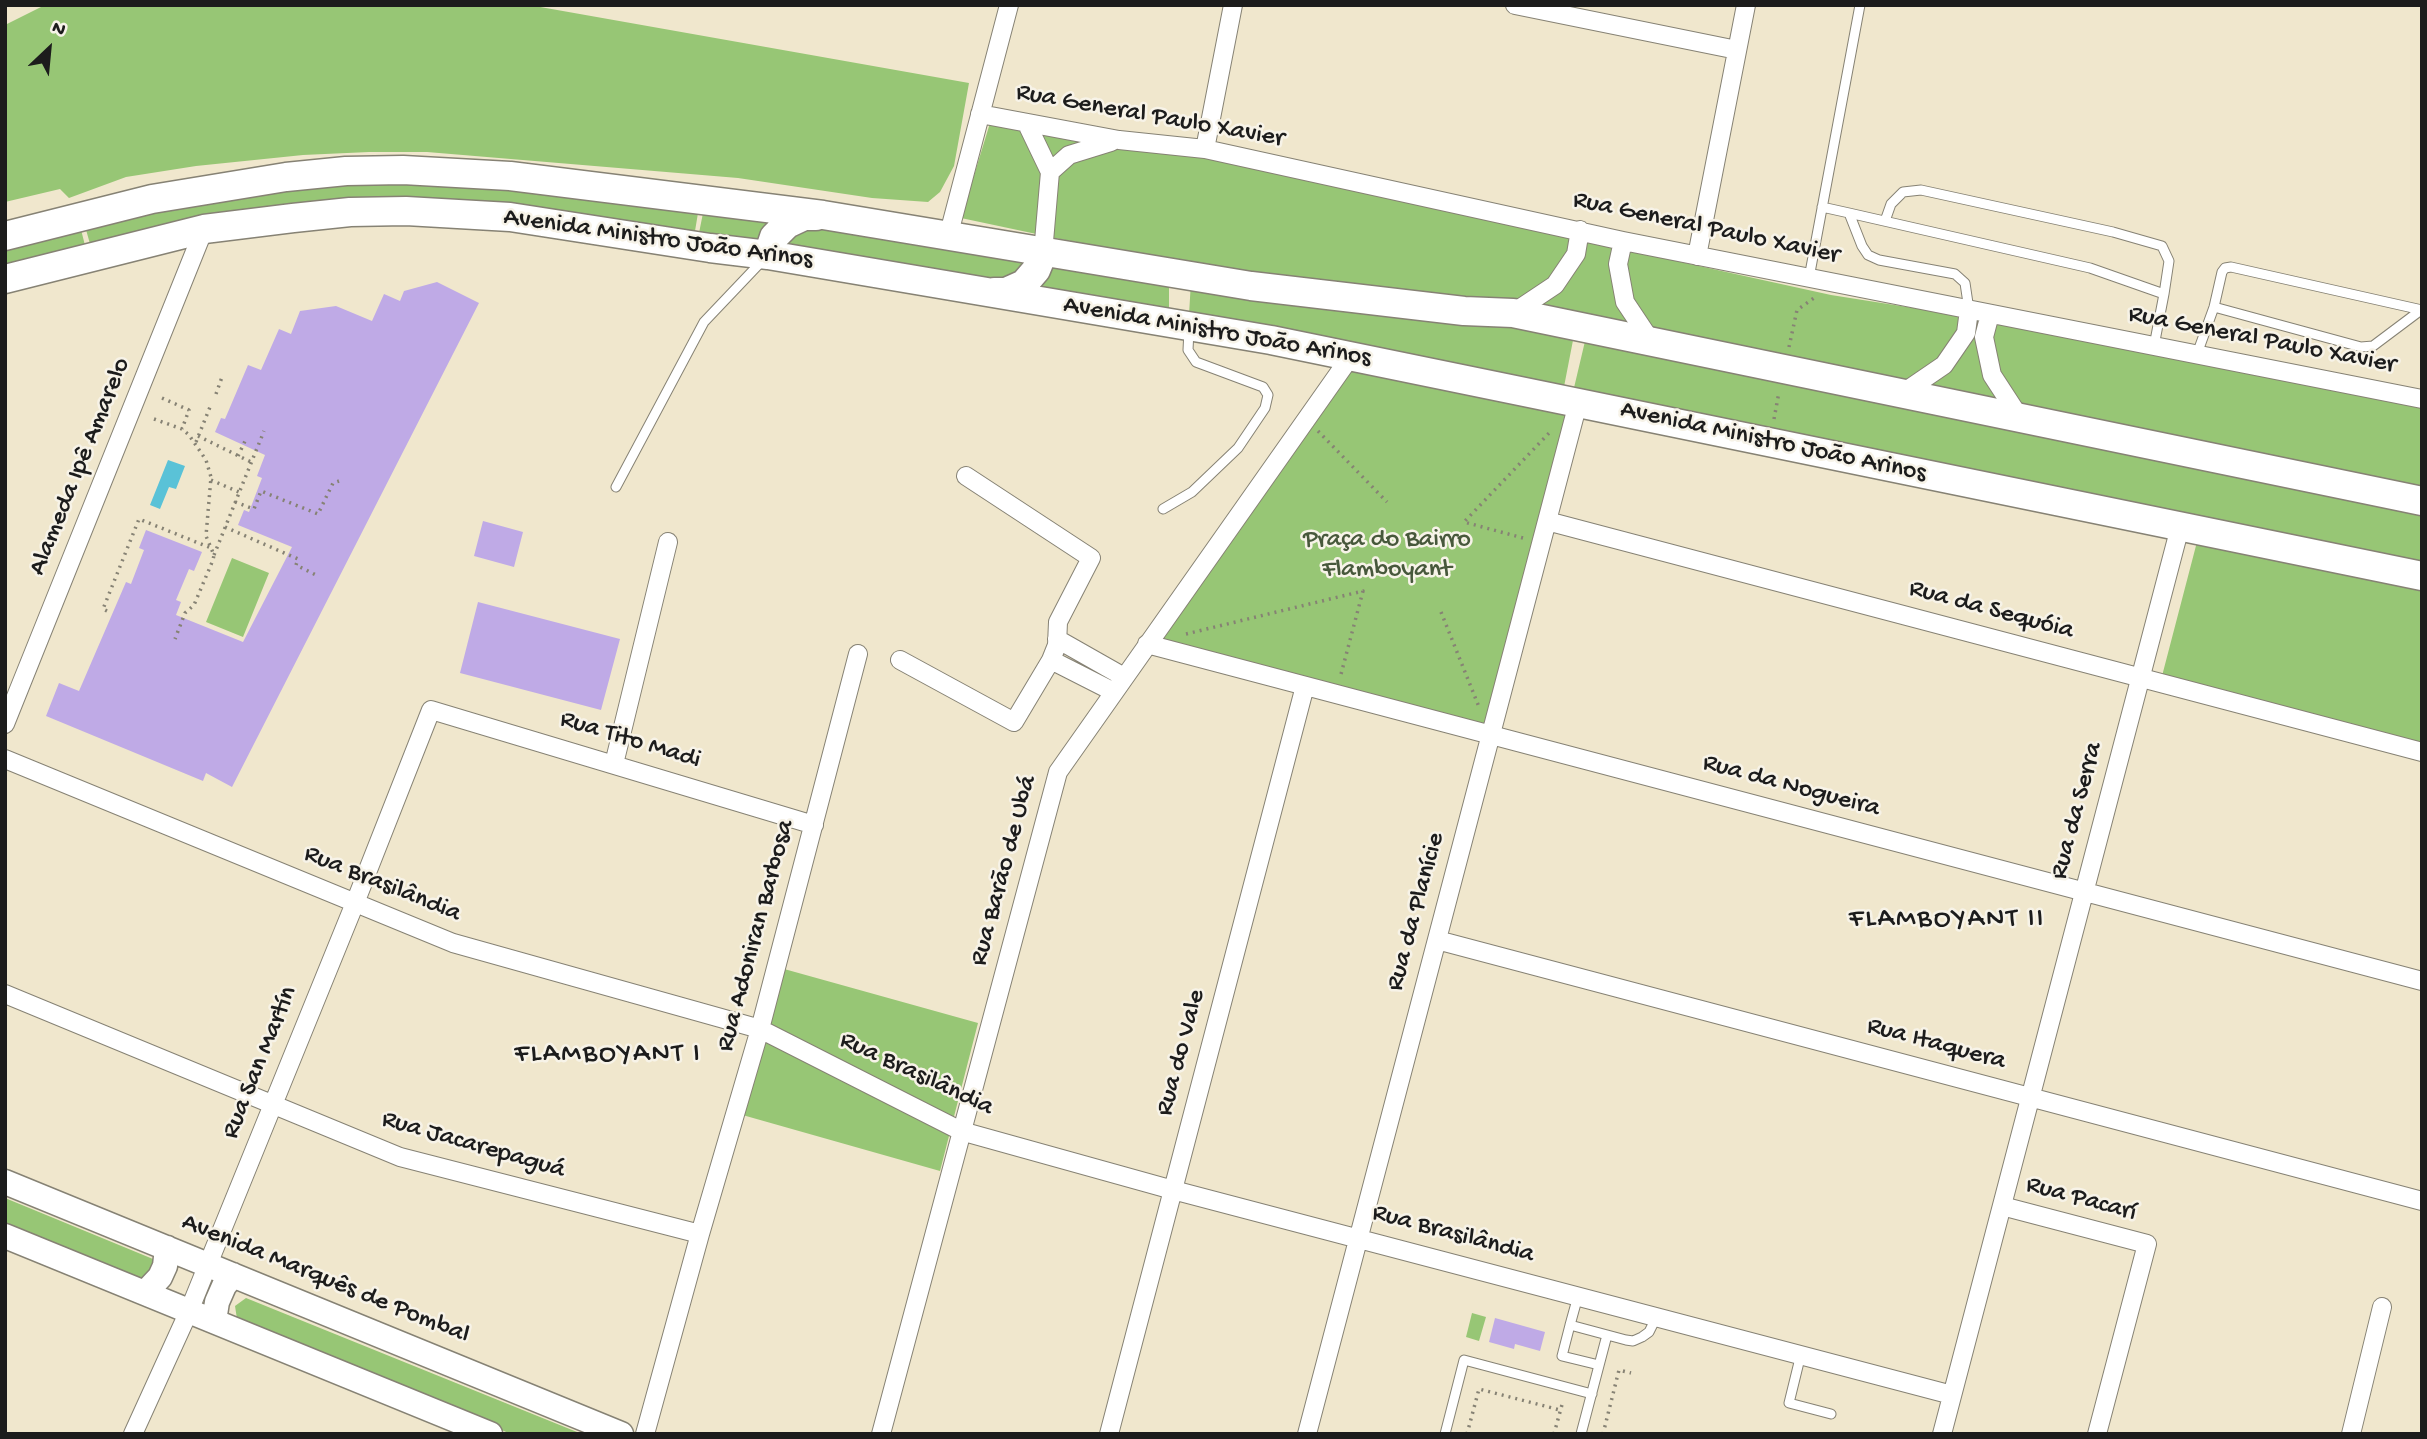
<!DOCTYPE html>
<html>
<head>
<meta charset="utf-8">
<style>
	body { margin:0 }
	#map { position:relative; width:2427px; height:1439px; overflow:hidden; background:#f0e7cd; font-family:"Gochi Hand",sans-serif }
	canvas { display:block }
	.frame { position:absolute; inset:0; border:7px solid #1c1c1c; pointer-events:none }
	.north { position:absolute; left:14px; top:14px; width:70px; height:70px; -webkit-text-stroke:5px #f7f3e8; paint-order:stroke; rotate:26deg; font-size:19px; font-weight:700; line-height:28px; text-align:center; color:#1c1c1c }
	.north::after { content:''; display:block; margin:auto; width:24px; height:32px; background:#1c1c1c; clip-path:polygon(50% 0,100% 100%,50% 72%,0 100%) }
</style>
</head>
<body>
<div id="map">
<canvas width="2427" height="1439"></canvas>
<div class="frame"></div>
<div class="north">N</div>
</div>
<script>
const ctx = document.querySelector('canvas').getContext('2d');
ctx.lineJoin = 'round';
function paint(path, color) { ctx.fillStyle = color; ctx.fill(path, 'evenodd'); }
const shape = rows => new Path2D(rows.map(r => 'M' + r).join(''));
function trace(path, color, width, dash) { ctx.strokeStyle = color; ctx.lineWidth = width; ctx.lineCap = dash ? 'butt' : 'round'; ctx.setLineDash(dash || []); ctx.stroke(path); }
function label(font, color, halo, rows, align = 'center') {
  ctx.font = font + ' "Gochi Hand",sans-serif'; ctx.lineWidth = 5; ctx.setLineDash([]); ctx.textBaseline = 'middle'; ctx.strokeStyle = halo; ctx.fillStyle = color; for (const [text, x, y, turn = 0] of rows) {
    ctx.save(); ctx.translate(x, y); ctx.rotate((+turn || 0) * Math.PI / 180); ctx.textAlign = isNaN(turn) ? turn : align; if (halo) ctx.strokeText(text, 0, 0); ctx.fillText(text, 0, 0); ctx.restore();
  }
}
paint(shape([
	[45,5,529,5,969,83,954,166,940,192,928,202,872,198,738,178,427,152,369,152,303,155,196,166,126,177,69,198,60,189,5,202,5,25],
	[990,123,1212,159,1831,295,1958,315,2422,406,2422,492,1060,239,961,218],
	[345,173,700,201,694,237,503,209,92,251,83,219],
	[705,203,1169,280,1169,313,698,238],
	[79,222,87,253,5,274,5,241],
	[1191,281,1575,330,1562,397,1189,315],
	[1586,337,2422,513,2422,565,1573,392],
	[1351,356,1578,403,1491,735,1147,644],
	[2198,538,2422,583,2422,745,2162,676],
	[232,558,269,573,243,637,206,622],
	[777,967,978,1023,940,1171,739,1114],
	[5,1198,153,1259,155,1274,143,1281,5,1224],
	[246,1298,582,1434,511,1434,237,1319,235,1306],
	[1472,1313,1486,1317,1479,1341,1466,1337]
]), '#97c675');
paint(shape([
	[168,460,185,466,176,489,169,487,160,509,150,505]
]), '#5ac2d7');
paint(shape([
	[437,282,479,303,232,787,206,773,203,781,46,716,59,683,79,691,126,582,131,584,144,550,139,548,146,530,202,552,194,571,189,569,176,600,181,602,176,615,243,642,292,547,238,525,244,510,249,512,262,478,257,476,265,455,215,432,221,418,225,419,248,365,261,370,279,329,291,334,300,311,336,306,372,321,384,294,400,301,404,291],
	[483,521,523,532,514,567,474,556],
	[478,602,620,639,601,710,460,673],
	[1495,1318,1545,1332,1540,1351,1515,1344,1514,1349,1489,1342]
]), '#bfaae6');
const lane = shape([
	[1822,207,1849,213,1862,246,1868,255,1879,260,1955,274,1965,283,1969,310],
	[1849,213,2090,268,2164,294,2169,261,2162,246,2113,232,1921,190,1903,192,1891,204,1885,221],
	[1809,278,1860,5],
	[2214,307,2361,347,2373,346,2421,310],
	[2154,346,2164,294],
	[2197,354,2214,307,2222,272,2225,268,2231,267,2422,310],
	[616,487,704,322,762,261],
	[1163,509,1192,492,1238,448,1265,408,1268,395,1263,387,1196,362,1188,350,1189,330],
	[1578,1296,1570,1325,1626,1340,1633,1341,1642,1337,1649,1332,1657,1316],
	[1570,1325,1562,1356,1599,1365],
	[1801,1354,1789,1403,1831,1414],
	[1445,1434,1464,1360,1592,1394],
	[1581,1434,1607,1335]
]);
const street = shape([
	[1515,5,1737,50],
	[980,114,1119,140,1205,149,1623,241,2422,399],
	[1027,124,1050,172,1043,253],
	[1205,149,1233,5],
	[1050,172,1069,155,1111,142],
	[948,237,1009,5],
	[1623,241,1618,264,1625,302,1653,344],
	[1697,256,1746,5],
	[1513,313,1555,285,1576,254,1580,230],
	[1990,314,1984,337,1992,375,2020,418],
	[1903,393,1944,365,1966,333,1969,310],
	[966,476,1091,558,1058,622,1057,645,1051,660],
	[1547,521,2422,752],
	[1057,639,1124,677],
	[1147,644,2422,981],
	[900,660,1014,722,1051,660,1114,692],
	[5,724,204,229],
	[5,759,453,943,760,1029,961,1131,1173,1190,1952,1395],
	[614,764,668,542],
	[1437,940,2422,1201],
	[5,994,400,1157,700,1234],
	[2002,1206,2147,1244,2097,1434],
	[133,1434,189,1311,355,903,431,710,814,825],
	[645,1434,700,1234,760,1029,858,654],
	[881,1434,1058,772,1351,356],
	[1109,1434,1305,686],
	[1307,1434,1578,403],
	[1942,1434,2180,527],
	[2351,1434,2382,1307]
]);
const secondary = shape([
	[5,1182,621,1434],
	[5,1236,490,1434],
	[145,1293,160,1277,165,1266,167,1248],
	[214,1321,217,1302,224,1286,233,1275]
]);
const primary = shape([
	[5,236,152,199,286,177,346,171,403,170,510,176,823,215,1251,286,1464,311,1513,313,2422,501],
	[768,255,774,237,787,224,804,216,816,216],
	[5,279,204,229,293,218,350,212,406,211,510,217,710,248,768,255,1271,340,2422,576],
	[994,292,1006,292,1024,284,1036,270,1043,253]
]);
trace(lane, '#868274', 11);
trace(street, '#868274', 20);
trace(secondary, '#868274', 27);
trace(primary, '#868274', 31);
trace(shape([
	[1789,347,1797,310,1814,298],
	[216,394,222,377],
	[162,398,189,410,182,429],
	[154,419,182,429,189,435,206,460,211,477,206,536,214,555,213,560,194,605,185,613,175,639],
	[1774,419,1779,392],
	[1318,431,1387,502],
	[198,436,251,462],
	[196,442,210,407],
	[238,456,246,439],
	[211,480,239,492],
	[235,502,254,509,261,491,318,514,333,483,339,481],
	[225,527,298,559,296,565,318,576],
	[1523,538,1464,522,1552,430],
	[214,555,264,431],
	[107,611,103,609,139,519,211,548],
	[1441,612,1479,707],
	[1186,634,1363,591,1340,678],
	[1467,1434,1479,1389,1560,1410],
	[1554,1434,1563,1401],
	[1603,1434,1619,1370,1631,1373]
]), '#868274', 3.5, [2, 5]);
trace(lane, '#fff', 9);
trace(street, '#fff', 18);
trace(secondary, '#fff', 24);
trace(primary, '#fff', 28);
label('26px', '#1c1c1c', '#f7f3e8', [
	["Rua General Paulo Xavier",1150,117,10],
	["Rua General Paulo Xavier",1706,229,12],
	["Avenida Ministro João Arinos",658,240,8],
	["Avenida Ministro João Arinos",1217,333,10],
	["Rua General Paulo Xavier",2262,341,11],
	["Avenida Ministro João Arinos",1773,443,12],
	["Alameda Ipê Amarelo",81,467,-68],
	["Rua da Sequóia",1991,611,15],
	["Rua Tito Madi",630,741,17],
	["Rua da Nogueira",1791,787,15],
	["Rua da Serra",2078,811,-75],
	["Rua Barão de Ubá",1005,871,-75],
	["Rua Brasilândia",382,885,22],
	["Rua da Planície",1417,912,-75],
	["Rua Adoniran Barbosa",757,936,-75],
	["Rua Itaquera",1936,1045,15],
	["Rua do Vale",1182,1053,-75],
	["Rua San Martín",261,1063,-68],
	["Rua Brasilândia",916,1075,25],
	["Rua Jacarepaguá",473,1146,16],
	["Rua Pacarí",2081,1200,15],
	["Rua Brasilândia",1453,1235,15],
	["Avenida Marquês de Pombal",325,1280,22]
]);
label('26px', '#47583b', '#f7f3e8', [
	["Praça do Bairro",1387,541],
	["Flamboyant",1387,571]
]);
ctx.letterSpacing = '2px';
label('28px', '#1c1c1c', '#f7f3e8', [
	["FLAMBOYANT II",1947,921],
	["FLAMBOYANT I",608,1056]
]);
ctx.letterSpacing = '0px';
</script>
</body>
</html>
